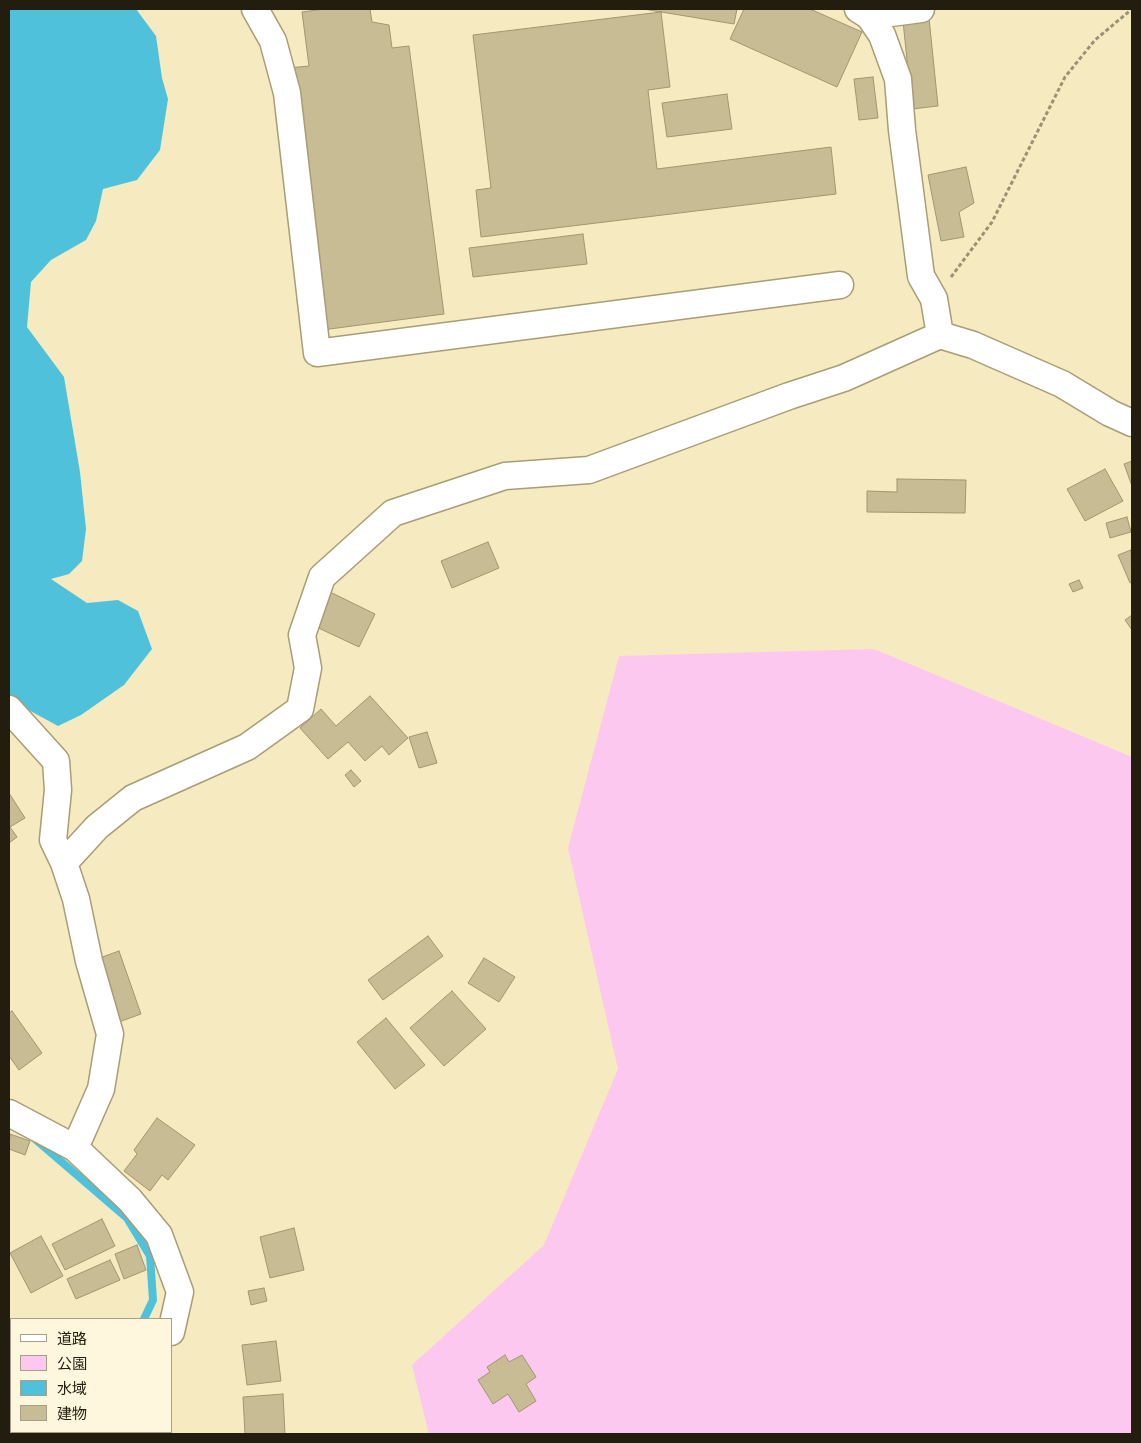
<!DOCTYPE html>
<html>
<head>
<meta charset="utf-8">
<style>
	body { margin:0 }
	#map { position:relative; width:1141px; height:1443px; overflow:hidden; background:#f6eac0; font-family:"Archivo Narrow","Noto Sans JP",sans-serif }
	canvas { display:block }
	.frame { position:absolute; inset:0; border:10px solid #221d0e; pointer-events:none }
	.legend { position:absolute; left:10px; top:1318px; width:162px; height:115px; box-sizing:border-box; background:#fef7de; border:1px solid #a6a08b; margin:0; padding:6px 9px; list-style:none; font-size:15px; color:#221d0e }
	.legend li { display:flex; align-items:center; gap:10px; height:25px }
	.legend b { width:25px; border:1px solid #a6a08b }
</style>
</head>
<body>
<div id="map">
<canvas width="1141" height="1443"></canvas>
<div class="frame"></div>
<ul class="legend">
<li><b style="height:6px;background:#fff"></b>道路</li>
<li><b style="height:14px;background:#fcc8f0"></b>公園</li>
<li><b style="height:14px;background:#50c1da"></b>水域</li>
<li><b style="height:14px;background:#c8bc94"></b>建物</li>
</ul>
</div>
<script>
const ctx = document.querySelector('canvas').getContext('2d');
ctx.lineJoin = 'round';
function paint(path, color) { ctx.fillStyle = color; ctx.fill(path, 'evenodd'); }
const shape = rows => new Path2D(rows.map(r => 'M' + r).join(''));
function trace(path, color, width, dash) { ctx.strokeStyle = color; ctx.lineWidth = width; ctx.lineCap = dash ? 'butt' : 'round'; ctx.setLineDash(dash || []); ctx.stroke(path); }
paint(shape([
	[874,649,1132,757,1132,1434,429,1434,412,1365,544,1245,618,1069,568,848,619,656]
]), '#fcc8f0');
paint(shape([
	[9,9,136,9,156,36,162,78,168,99,160,150,137,180,103,189,96,221,86,240,51,260,31,282,27,327,64,377,80,472,86,529,82,561,69,574,51,579,87,603,118,600,138,611,152,649,124,685,81,715,58,726,14,702,9,694]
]), '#50c1da');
trace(shape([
	[35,1139,127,1218,150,1256,153,1300,144,1319],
	[109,1432,110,1434]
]), '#50c1da', 8);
const building = shape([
	[324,9,370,9,372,22,389,25,392,48,409,46,444,314,322,330,288,68,309,66,302,12,324,9],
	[643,9,737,9,734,24,643,9],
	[744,9,810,9,862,32,837,87,730,39,744,9],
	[661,12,670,87,648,90,657,169,831,147,836,194,481,237,476,190,491,188,473,35,661,12],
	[929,18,938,106,912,109,903,21,929,18],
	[873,77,878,118,859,120,854,79,873,77],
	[727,94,732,129,667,137,662,103,727,94],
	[966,167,974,203,959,212,964,237,941,241,928,175,966,167],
	[583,234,587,264,473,277,469,248,583,234],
	[1132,461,1132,486,1124,464,1132,461],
	[1105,469,1123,501,1085,521,1067,489,1105,469],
	[897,479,966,480,965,513,867,512,867,491,897,492,897,479],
	[1127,517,1131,532,1110,538,1106,523,1127,517],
	[488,542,499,568,452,588,441,561,488,542],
	[1131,550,1132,582,1130,583,1118,555,1131,550],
	[1079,580,1083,588,1073,592,1069,584,1079,580],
	[328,591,375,614,359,647,312,625,328,591],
	[1132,615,1132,630,1125,620,1132,615],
	[370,696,408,738,389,755,382,746,365,761,348,742,328,759,300,728,321,709,336,726,370,696],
	[427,732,437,763,419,768,409,737,427,732],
	[351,770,361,781,354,787,345,775,351,770],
	[9,793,25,818,10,827,17,837,9,843,9,793],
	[428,936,443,956,383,1000,368,980,428,936],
	[119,951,141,1014,116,1023,94,960,119,951],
	[484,958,515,977,499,1002,468,983,484,958],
	[452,991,486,1029,444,1066,410,1028,452,991],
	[12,1011,42,1053,19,1070,9,1056,9,1013,12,1011],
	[386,1018,425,1065,395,1089,357,1042,386,1018],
	[157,1118,195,1145,168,1180,162,1175,150,1191,124,1171,137,1154,134,1150,157,1118],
	[10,1134,30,1141,25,1155,9,1149,10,1134],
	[102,1219,115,1246,65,1270,52,1244,102,1219],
	[294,1228,304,1270,270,1278,260,1237,294,1228],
	[41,1236,63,1276,31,1293,10,1253,41,1236],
	[137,1245,146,1270,124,1279,115,1254,137,1245],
	[110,1260,120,1280,76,1299,67,1279,110,1260],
	[264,1288,267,1301,251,1305,248,1291,264,1288],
	[276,1341,281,1381,247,1385,242,1345,276,1341],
	[505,1355,509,1362,522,1355,536,1377,526,1384,536,1401,519,1412,508,1394,493,1404,478,1380,490,1372,487,1367,505,1355],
	[283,1394,285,1434,245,1434,243,1397,283,1394]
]);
paint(building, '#c8bc94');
trace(building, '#a1966f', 1);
const minor = shape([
	[255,9,273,41,287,93,317,353,840,285],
	[858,9,869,16,882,35,898,79,902,130,921,276,934,299,940,335,973,345,1062,384,1110,413,1132,423],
	[869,16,921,9],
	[9,709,56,761,58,790,53,840,64,863,76,899,89,961,110,1034,101,1089,75,1148],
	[64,863,97,827,133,798,247,747,300,709,308,668,302,635,322,577,393,513,505,476,589,470,789,396,844,378,940,335],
	[9,1113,75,1148,130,1200,159,1235,180,1292,171,1332],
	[132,1432,132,1434]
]);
trace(minor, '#a89d76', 29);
trace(shape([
	[951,277,992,222,1065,77,1095,40,1132,9]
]), '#9b9273', 3, [4, 2.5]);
trace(minor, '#fff', 26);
</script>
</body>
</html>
